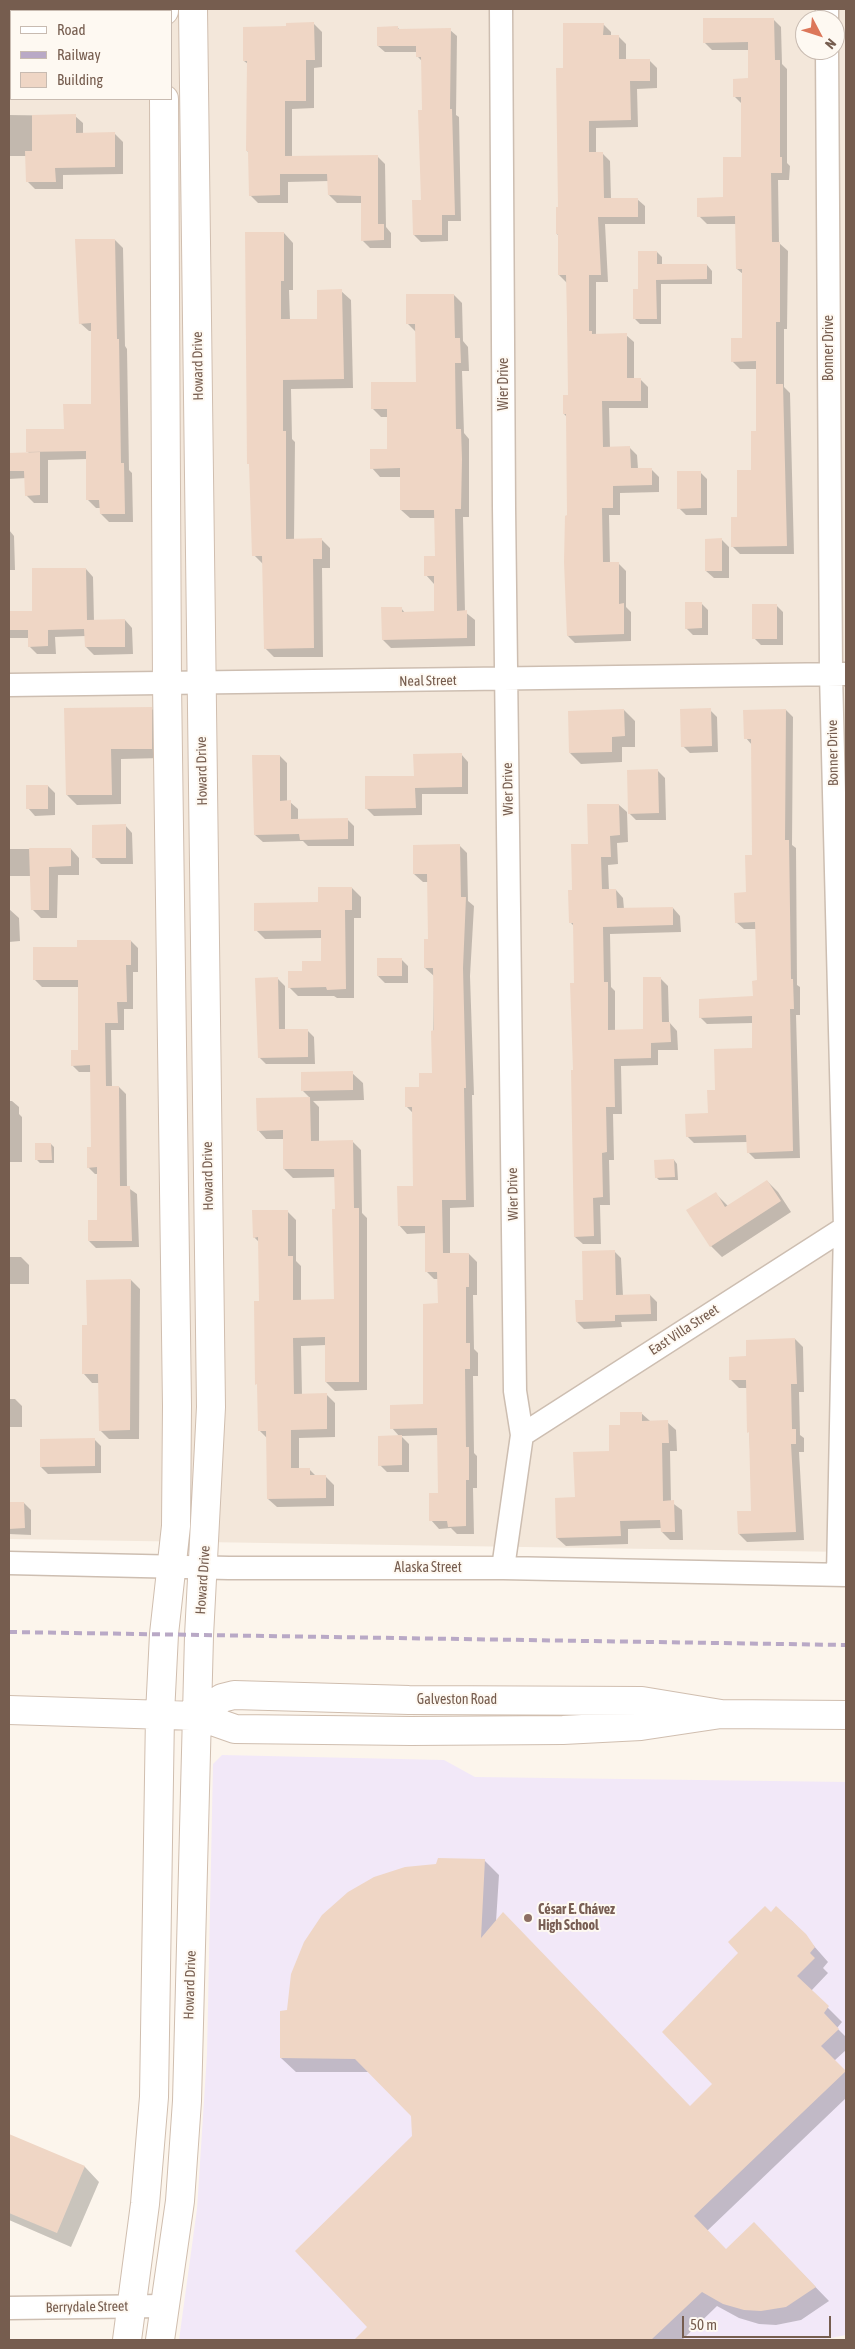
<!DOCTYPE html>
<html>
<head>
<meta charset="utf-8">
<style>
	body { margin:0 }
	#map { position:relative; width:855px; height:2349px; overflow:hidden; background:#fcf5ec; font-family:"Asap Condensed",sans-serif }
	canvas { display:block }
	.frame { position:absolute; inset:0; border:10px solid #765d4f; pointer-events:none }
	.legend { position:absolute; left:10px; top:10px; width:162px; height:90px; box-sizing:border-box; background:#fef9f2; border:1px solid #c8bbb1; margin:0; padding:6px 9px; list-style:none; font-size:15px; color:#765d4f }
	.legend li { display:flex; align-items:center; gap:10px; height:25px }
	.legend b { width:25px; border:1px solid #c8bbb1 }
	.north { position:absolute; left:795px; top:10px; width:50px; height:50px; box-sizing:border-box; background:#fef9f2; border:1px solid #c8bbb1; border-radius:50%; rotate:130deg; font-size:14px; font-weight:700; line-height:20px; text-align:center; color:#765d4f }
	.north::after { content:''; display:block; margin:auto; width:18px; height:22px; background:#dc775a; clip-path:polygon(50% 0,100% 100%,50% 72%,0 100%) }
	.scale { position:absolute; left:682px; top:2316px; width:149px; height:22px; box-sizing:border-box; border:2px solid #765d4f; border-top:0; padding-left:6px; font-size:15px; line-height:18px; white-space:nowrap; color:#765d4f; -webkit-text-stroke:4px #fef9f2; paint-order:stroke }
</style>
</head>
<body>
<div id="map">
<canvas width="855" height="2349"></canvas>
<div class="frame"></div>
<ul class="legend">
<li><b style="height:6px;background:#fff"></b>Road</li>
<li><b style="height:6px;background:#b9a9c6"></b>Railway</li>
<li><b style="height:14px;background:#efd6c5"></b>Building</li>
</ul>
<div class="north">N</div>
<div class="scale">50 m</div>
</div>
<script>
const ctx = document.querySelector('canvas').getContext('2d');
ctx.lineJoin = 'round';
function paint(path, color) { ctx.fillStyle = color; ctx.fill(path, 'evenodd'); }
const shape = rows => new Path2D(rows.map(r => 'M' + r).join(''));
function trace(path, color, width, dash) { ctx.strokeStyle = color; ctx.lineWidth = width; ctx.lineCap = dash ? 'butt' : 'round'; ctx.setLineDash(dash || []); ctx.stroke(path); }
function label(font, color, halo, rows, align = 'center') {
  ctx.font = font + ' "Asap Condensed",sans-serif'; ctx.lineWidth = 4; ctx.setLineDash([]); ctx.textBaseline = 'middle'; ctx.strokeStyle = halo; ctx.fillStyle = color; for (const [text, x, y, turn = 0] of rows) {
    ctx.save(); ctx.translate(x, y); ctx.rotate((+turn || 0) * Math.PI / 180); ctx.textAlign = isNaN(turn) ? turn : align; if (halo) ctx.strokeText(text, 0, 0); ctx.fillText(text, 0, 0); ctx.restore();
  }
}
paint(shape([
	[9,9,846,9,846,1552,9,1539],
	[11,11,171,11,171,99,11,99],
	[805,20,835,20,835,50,805,50]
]), '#f3e7da');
paint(shape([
	[222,1755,444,1760,475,1777,846,1782,846,2335,820,2340,179,2340,197,2209,207,2054,213,1764]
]), '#f2e8f8');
paint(shape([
	[773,19,781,27,782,64,787,69,787,163,790,166,789,180,778,180,779,243,788,251,787,329,784,329,784,387,790,393,794,554,740,554,732,546,752,471,758,432,758,369,740,369,732,361,743,339,743,274,737,269,736,224,707,224,699,216,724,199,743,158,742,104,734,96,749,79,749,50,712,50,704,42],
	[314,24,322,32,322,67,314,68,314,108,292,109,292,157,377,156,385,164,386,227,391,233,391,248,370,248,362,240,362,203,337,203,329,195,329,181,288,182,288,203,258,203,250,195,250,153,247,151,248,64,244,61,287,27],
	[603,24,611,32,611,36,618,36,626,44,626,60,649,60,657,68,657,88,637,89,638,127,596,128,596,154,603,154,610,161,611,199,637,199,645,206,645,224,605,224,608,282,596,282,596,335,626,335,634,342,634,379,640,379,648,387,648,408,609,408,610,448,630,448,637,455,638,469,651,469,659,477,659,492,620,493,620,515,609,515,610,563,618,563,626,571,626,607,631,612,631,641,575,643,568,636,568,418,564,414,569,396,567,283,559,275,559,236,557,234,565,69],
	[398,28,401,31,450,30,457,36,456,115,459,117,461,221,448,221,448,241,421,242,414,235,422,202,423,62,418,57,418,52,385,52,378,46],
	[9,115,75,116,83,123,83,134,115,134,123,142,123,174,63,175,63,189,35,189,27,181,27,156,9,156],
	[284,233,293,243,293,290,289,290,290,320,319,320,341,291,351,300,353,388,291,389,292,439,295,442,294,540,321,539,330,548,330,568,322,568,323,657,274,657,265,648,263,564,254,555],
	[115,240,123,248,125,346,127,349,129,470,132,473,133,522,109,522,101,514,101,508,96,508,88,500,88,459,48,460,48,503,34,503,26,495,26,478,9,479,9,454,30,454,27,451,65,430,92,405,92,331,89,331,80,323],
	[657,252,662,257,662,265,707,265,712,271,712,284,661,284,661,324,640,324,635,319,639,290],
	[454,295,462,303,463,341,468,347,469,371,462,371,464,433,469,439,469,517,463,517,465,612,475,620,475,646,391,648,383,640,401,608,405,613,436,612,434,584,426,575,436,557,435,518,410,518,401,510,401,477,380,477,372,468,388,450,388,417,381,417,373,409,417,383,416,332,408,324],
	[700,472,707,479,707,515,686,515,679,508],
	[9,530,14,536,15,570,9,570],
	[722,540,729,547,729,578,714,578,706,571],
	[86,569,93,577,94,621,125,620,132,628,133,654,94,655,86,647,86,636,55,637,56,654,37,654,29,646,29,638,9,638,9,612,34,612],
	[701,603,708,610,708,635,693,635,686,628],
	[776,605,783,612,783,645,761,645,754,638],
	[151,708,161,718,162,758,121,759,121,804,77,805,67,795,65,709],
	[624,710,635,721,635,747,622,747,622,762,581,764,570,753],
	[710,710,717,717,718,752,690,753,683,746],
	[786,710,793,717,792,845,796,848,797,985,800,987,800,1015,796,1015,800,1158,755,1159,748,1152,748,1142,694,1143,687,1136,709,1114,717,1091,754,1050,753,1023,707,1024,700,1017,754,997,758,982,757,929,744,929,736,922,748,894,753,856,752,745,746,738],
	[461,754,468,762,468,794,422,794,422,815,374,816,366,808,415,777],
	[280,756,287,763,287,802,290,802,298,809,298,820,347,819,354,826,354,846,308,846,303,841,263,842,255,835],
	[658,771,665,778,666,820,636,820,629,813],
	[48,786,55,793,55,815,35,816,28,808],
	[619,805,627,812,628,842,617,843,618,864,608,865,609,890,616,890,623,898,624,909,673,908,680,916,681,932,610,934,611,987,615,991,615,1031,644,1030,660,978,668,986,669,1022,677,1031,678,1050,658,1050,658,1065,621,1066,622,1114,613,1114,614,1160,609,1160,610,1205,600,1205,601,1244,583,1244,575,1237,576,984,574,926,571,923,574,892,590,845],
	[125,825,132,833,133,864,101,864,94,857],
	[459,845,467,853,468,901,474,906,470,976,474,1095,472,1095,474,1207,450,1208,450,1254,469,1254,477,1262,477,1295,473,1295,474,1349,478,1353,478,1376,473,1376,474,1453,477,1456,477,1488,473,1488,474,1534,457,1534,451,1528,439,1529,431,1520,439,1494,438,1435,401,1436,409,1444,409,1472,387,1472,380,1465,400,1437,392,1428,425,1405,439,1305,439,1279,434,1279,426,1271,426,1233,407,1234,399,1225,414,1187,413,1113,406,1106,433,1074,434,976,425,968,429,940,428,882,423,882,414,874],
	[9,849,71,849,79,858,79,875,58,875,57,918,41,918,32,909,32,876,9,876],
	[352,888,361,897,361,918,354,918,354,998,337,998,334,996,298,996,289,987,304,972,323,962,322,938,265,939,256,930],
	[9,909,19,918,20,941,9,942],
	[131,941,138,948,138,972,133,972,133,1009,124,1009,124,1030,111,1030,112,1087,119,1087,126,1094,127,1187,137,1194,139,1247,96,1248,89,1241,99,1221,98,1174,95,1174,88,1167,92,1148,91,1072,79,1072,72,1065,80,1051,79,987,42,987,35,980,79,948],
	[401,959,408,966,408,983,385,983,378,976],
	[278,979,285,986,285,1030,307,1030,314,1037,315,1064,266,1064,259,1057],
	[352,1073,363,1083,364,1100,313,1101,319,1107,319,1142,352,1141,361,1150,362,1213,367,1218,367,1390,335,1391,326,1382,326,1345,301,1346,302,1395,326,1394,335,1403,335,1437,299,1438,299,1469,309,1469,316,1476,325,1476,334,1485,334,1506,277,1507,268,1499,268,1439,259,1430,260,1243,254,1237,287,1211,296,1220,296,1261,301,1266,301,1301,335,1300,336,1177,293,1178,284,1169,284,1139,266,1139,258,1130,257,1099,310,1098,302,1090],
	[9,1101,12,1101,19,1107,19,1114,22,1117,22,1162,9,1162],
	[51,1144,54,1147,54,1163,40,1163,37,1160],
	[674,1160,677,1164,678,1180,659,1180,656,1177],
	[767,1181,778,1192,791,1212,722,1257,711,1246,715,1193,728,1206],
	[614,1251,621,1258,623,1296,650,1295,657,1302,657,1321,621,1322,622,1327,584,1329,577,1322,584,1301],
	[9,1257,21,1257,29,1265,29,1284,9,1284],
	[131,1280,140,1289,139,1439,109,1439,100,1430,99,1383,92,1383,84,1374,88,1326],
	[795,1339,803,1347,804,1392,799,1392,800,1435,804,1438,804,1452,799,1452,804,1540,747,1542,739,1534,752,1512,748,1388,739,1388,731,1380,748,1357],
	[9,1399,15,1399,22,1406,22,1427,9,1427],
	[641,1413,650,1421,667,1422,676,1430,677,1451,670,1451,671,1502,682,1510,683,1540,670,1540,662,1532,662,1528,628,1529,628,1544,566,1546,557,1538,576,1499,611,1452,622,1426],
	[94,1439,101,1446,101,1473,48,1474,41,1467],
	[9,1503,24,1503,31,1510,31,1535,9,1534],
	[484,1860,499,1875,496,1922,690,2107,714,2084,740,1953,771,1914,776,1908,792,1921,828,1962,823,1968,828,1973,811,1991,842,2022,837,2028,846,2037,846,2050,834,2061,846,2073,846,2098,707,2231,726,2250,768,2238,829,2301,801,2320,776,2325,759,2324,739,2318,717,2306,682,2340,355,2340,368,2327,413,2137,412,2115,370,2072,296,2072,281,2058,288,2011],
	[9,2135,85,2167,99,2182,71,2247,9,2220]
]), '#0003');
paint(shape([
	[703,18,774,18,775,60,780,60,780,157,782,157,782,173,771,173,772,242,780,242,780,322,776,322,776,384,783,384,787,546,731,547,731,517,737,517,737,470,751,470,751,431,756,431,756,361,731,362,731,338,742,338,742,269,736,269,735,216,697,217,697,198,723,197,723,157,741,157,741,97,733,97,733,79,748,78,748,42,703,43],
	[314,22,315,60,306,60,306,101,285,101,285,156,378,155,378,224,384,224,384,240,361,241,361,196,328,195,327,174,280,174,280,195,249,196,248,151,246,151,247,61,243,61,243,27,286,26,286,23],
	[563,23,604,23,603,35,619,35,619,59,650,59,650,81,630,81,631,120,589,121,589,152,603,152,604,198,638,198,638,217,598,217,601,275,589,275,589,331,592,331,592,334,627,333,627,378,641,378,641,401,602,401,603,447,630,446,631,468,652,468,652,485,613,486,613,508,602,508,603,562,619,562,619,604,624,603,624,634,567,636,564,562,565,516,567,515,566,414,563,414,563,395,568,395,567,319,566,275,558,275,558,234,556,234,556,207,558,207,556,68,563,68],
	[398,26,398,29,451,28,450,109,452,109,455,215,442,215,442,235,413,235,412,200,421,200,418,110,422,110,421,57,416,57,416,46,377,46,377,27],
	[76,114,76,133,115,132,115,167,55,168,56,182,26,182,25,151,32,151,32,115],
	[245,232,284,232,284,281,281,281,281,319,317,319,317,290,342,289,344,379,283,380,283,431,286,431,286,539,322,538,322,559,313,559,314,648,264,649,262,556,252,556,249,464,247,464],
	[75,239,115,239,117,339,119,339,121,463,124,463,125,514,100,514,99,500,86,500,86,451,26,452,26,429,64,429,63,404,91,404,91,323,79,324],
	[638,251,657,251,657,264,707,264,707,279,656,280,657,319,633,319,633,289,638,289],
	[406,294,454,294,455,338,460,338,461,363,455,363,456,429,461,429,462,459,461,509,455,509,457,611,467,610,467,638,382,640,381,607,402,607,402,612,434,611,434,576,424,576,424,556,435,556,434,510,400,510,400,468,370,469,370,449,387,449,387,409,371,409,371,382,416,382,415,324,406,324],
	[40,452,40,495,25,496,24,471,9,471,9,453],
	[677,471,701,471,701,508,677,509],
	[722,538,722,571,705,571,705,539],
	[32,568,86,568,87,620,125,619,125,647,85,647,84,629,48,630,48,646,28,647,28,630,9,630,9,611,32,611],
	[685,602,702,602,702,628,685,629],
	[752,604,777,604,777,639,752,639],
	[152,707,152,749,111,749,112,795,66,795,64,708],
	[711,708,712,746,681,747,680,709],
	[624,709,625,736,612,737,612,752,569,753,568,711],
	[786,709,785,840,789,840,791,979,793,979,794,1009,790,1009,793,1151,747,1153,746,1135,686,1137,685,1114,708,1113,707,1090,715,1090,714,1049,752,1048,752,1016,699,1018,699,999,753,996,752,981,757,980,755,922,735,923,734,893,746,892,745,855,752,855,751,739,744,739,743,710],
	[462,753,462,787,415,788,416,808,365,809,365,776,414,776,413,754],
	[252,755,280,755,280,801,291,800,291,819,348,818,348,839,300,840,299,834,254,835],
	[658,769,659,813,628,814,627,770],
	[26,785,48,785,48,809,26,809],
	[587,804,619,804,620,835,610,836,611,857,601,857,602,889,616,889,617,908,673,907,673,925,603,927,604,982,608,982,608,1030,643,1029,643,977,661,977,662,1022,670,1022,671,1042,651,1043,651,1058,614,1059,615,1107,606,1107,607,1152,602,1153,603,1197,593,1198,594,1236,574,1237,571,1070,573,1070,570,983,574,983,573,923,569,923,568,890,572,890,571,844,588,844],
	[126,824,126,858,92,858,92,825],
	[460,844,461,897,466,897,463,968,466,1088,464,1088,466,1200,442,1200,443,1253,469,1253,469,1287,466,1287,466,1343,470,1343,470,1369,465,1369,466,1447,469,1447,469,1480,466,1480,466,1526,448,1527,447,1521,429,1521,429,1493,438,1493,437,1428,390,1429,390,1405,423,1404,423,1304,438,1303,437,1272,425,1272,425,1226,398,1226,397,1186,413,1186,412,1107,405,1107,405,1087,419,1087,419,1073,432,1073,431,1031,434,1030,433,968,424,968,424,939,428,939,427,874,413,874,413,845],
	[29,848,71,848,71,866,49,867,49,910,31,910],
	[318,887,352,887,352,910,345,910,346,989,327,990,326,987,288,988,288,971,302,971,302,961,321,961,321,930,254,931,254,903,318,902],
	[77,940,131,940,131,965,126,965,127,1002,117,1002,118,1023,105,1023,106,1086,119,1086,120,1186,130,1186,132,1241,88,1241,88,1220,97,1220,97,1167,87,1168,87,1147,91,1147,90,1065,71,1066,71,1050,78,1050,78,980,33,980,33,947,77,947],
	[377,958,402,958,402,976,377,976],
	[278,977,279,1029,308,1029,308,1057,258,1058,255,978],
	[353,1071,353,1090,301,1091,301,1072],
	[310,1097,311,1141,353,1140,354,1208,359,1208,359,1382,325,1382,325,1337,293,1338,294,1394,327,1393,327,1429,291,1430,291,1468,310,1468,310,1475,326,1475,326,1498,267,1499,266,1431,258,1431,257,1384,255,1385,254,1301,259,1301,258,1237,253,1238,252,1210,288,1210,288,1256,293,1256,293,1300,334,1299,332,1209,335,1209,334,1169,283,1169,283,1130,257,1131,256,1098],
	[35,1143,51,1143,52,1160,35,1160],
	[674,1159,675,1177,655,1178,654,1160],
	[767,1180,781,1201,710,1247,686,1210,716,1192,725,1207],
	[615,1250,616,1295,650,1294,651,1314,615,1315,615,1321,576,1322,575,1300,583,1300,582,1251],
	[131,1279,130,1430,99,1431,98,1374,82,1374,82,1325,87,1325,86,1280],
	[795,1338,797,1384,791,1384,792,1429,796,1429,796,1444,791,1444,796,1532,738,1534,737,1511,751,1511,749,1432,747,1433,746,1380,729,1380,729,1357,746,1356,746,1340],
	[620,1412,642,1412,642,1421,668,1420,669,1443,662,1443,663,1501,674,1500,675,1532,661,1532,660,1520,620,1521,621,1536,556,1538,555,1498,575,1497,573,1452,609,1451,609,1425,620,1425],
	[402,1435,402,1465,378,1466,378,1436],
	[95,1438,95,1466,40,1467,40,1439],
	[9,1502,24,1502,25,1528,9,1529],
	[438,1858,485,1859,481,1938,503,1912,690,2106,712,2084,662,2032,738,1953,728,1942,765,1906,771,1912,776,1906,806,1934,815,1947,810,1953,815,1958,797,1976,829,2006,824,2013,839,2029,821,2046,846,2071,694,2216,726,2249,754,2222,816,2287,786,2307,761,2311,744,2310,723,2304,702,2292,651,2340,354,2340,367,2327,295,2251,412,2136,411,2116,355,2059,280,2058,280,2011,287,2010,291,1974,304,1942,322,1915,348,1892,374,1877,405,1867,436,1864],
	[9,2134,85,2166,57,2233,9,2213]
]), '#efd6c5');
const minor = shape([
	[501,9,504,507,515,1391,522,1435,503,1568],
	[827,9,827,20],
	[827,50,831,674,845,1228,838,1575],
	[9,685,845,674],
	[522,1435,846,1227],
	[9,1563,229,1568,503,1568,846,1575],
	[9,2308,164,2306]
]);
const secondary = shape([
	[164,9,164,11],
	[9,1710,198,1716,235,1729,411,1731,563,1730,641,1726,721,1714],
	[198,1716,222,1698,234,1695,409,1700,642,1701,721,1714,846,1715],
	[127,2340,145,2204,154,2097,160,1714,164,1634,176,1526,177,1406,167,683,164,99],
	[160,2340,180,2201,187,2101,199,1636,211,1407,193,9]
]);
trace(minor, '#cdbeb1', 25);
trace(secondary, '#d0beaf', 30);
trace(minor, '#fff', 22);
trace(secondary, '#fff', 28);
trace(shape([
	[9,1632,846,1645]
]), '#b9a9c6', 4, [8, 5]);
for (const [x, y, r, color] of [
	[528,1918,5,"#8d6e63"]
]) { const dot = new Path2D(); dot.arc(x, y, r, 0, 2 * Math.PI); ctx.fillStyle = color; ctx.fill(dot); trace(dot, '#fef9f2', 2); }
label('14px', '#765d4f', '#fef9f2', [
	["Bonner Drive",829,348,-90],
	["Howard Drive",198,366,-91],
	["Wier Drive",504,384,-90],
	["Neal Street",428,681,-1],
	["Bonner Drive",833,753,-91],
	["Howard Drive",202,771,-91],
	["Wier Drive",508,789,-91],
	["Howard Drive",208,1176,-91],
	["Wier Drive",513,1194,-91],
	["East Villa Street",684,1330,-33],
	["Alaska Street",428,1568],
	["Howard Drive",203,1580,-86],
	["Galveston Road",457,1700],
	["Howard Drive",190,1985,-88],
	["Berrydale Street",87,2307,-1]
]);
label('bold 14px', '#785e54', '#fef9f2', [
	["César E. Chávez",538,1910],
	["High School",538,1926]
], 'left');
</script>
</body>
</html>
